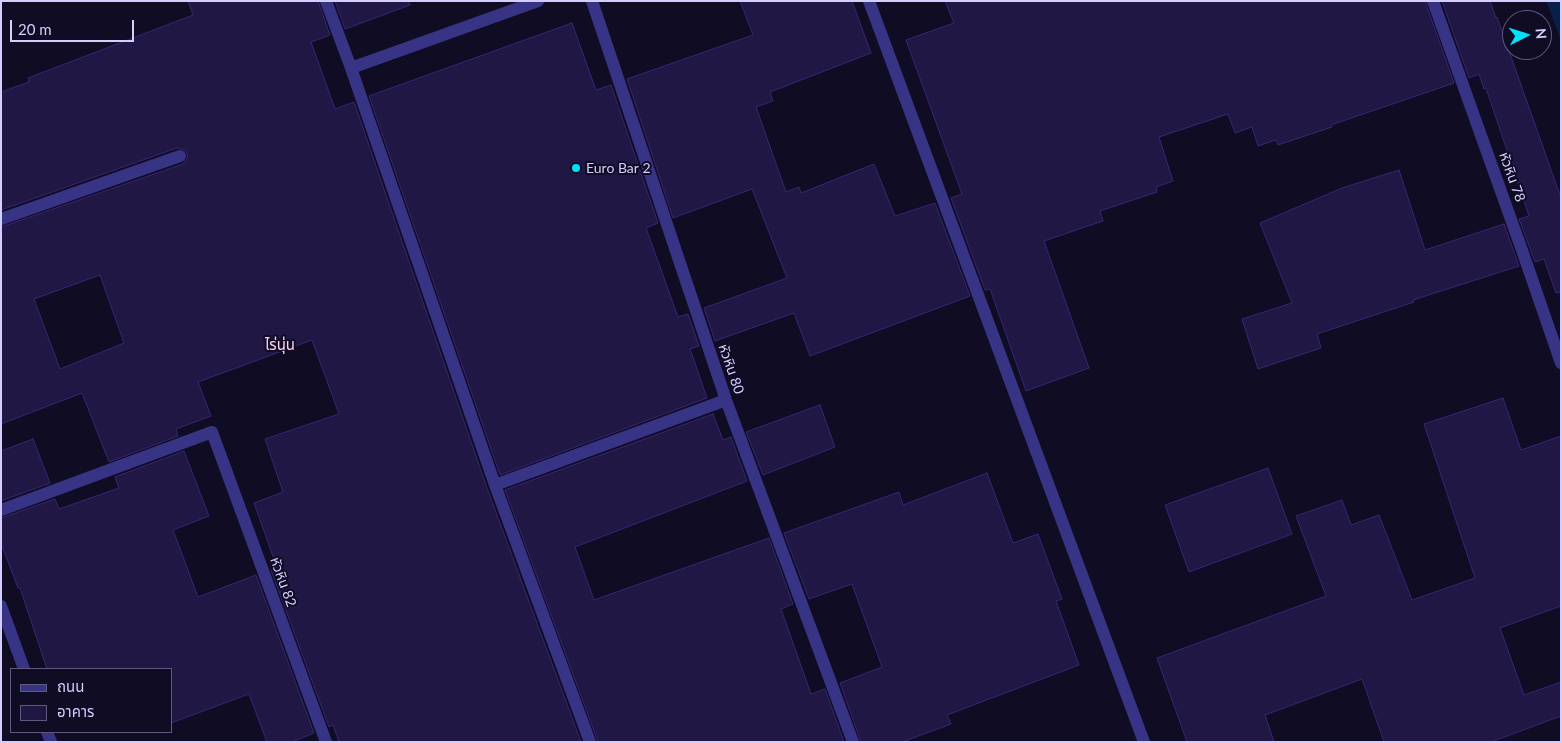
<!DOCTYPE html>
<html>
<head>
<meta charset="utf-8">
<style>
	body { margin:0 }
	#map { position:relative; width:1562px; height:743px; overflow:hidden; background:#100c23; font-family:Lato,"Noto Sans Thai",sans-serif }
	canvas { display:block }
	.frame { position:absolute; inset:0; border:2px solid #d3ceff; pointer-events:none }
	.legend { position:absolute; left:10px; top:668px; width:162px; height:65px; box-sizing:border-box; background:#100c23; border:1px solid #5e5a7b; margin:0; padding:6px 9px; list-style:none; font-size:15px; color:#d3ceff }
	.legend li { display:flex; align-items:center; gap:10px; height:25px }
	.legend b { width:25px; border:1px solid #5e5a7b }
	.north { position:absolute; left:1502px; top:10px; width:50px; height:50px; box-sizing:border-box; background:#100c23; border:1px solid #5e5a7b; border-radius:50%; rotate:85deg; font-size:14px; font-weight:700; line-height:20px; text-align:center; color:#d3ceff }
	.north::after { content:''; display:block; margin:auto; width:18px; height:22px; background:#00e0f9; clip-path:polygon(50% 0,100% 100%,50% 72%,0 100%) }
	.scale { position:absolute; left:10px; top:20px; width:124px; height:22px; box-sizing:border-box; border:2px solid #d3ceff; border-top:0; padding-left:6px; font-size:15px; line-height:18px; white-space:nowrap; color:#d3ceff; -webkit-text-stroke:4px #100c23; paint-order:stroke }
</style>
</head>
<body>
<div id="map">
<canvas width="1562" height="743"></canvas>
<div class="frame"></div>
<ul class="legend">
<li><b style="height:6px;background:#373485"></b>ถนน</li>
<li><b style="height:14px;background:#201745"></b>อาคาร</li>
</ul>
<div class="north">N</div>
<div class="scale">20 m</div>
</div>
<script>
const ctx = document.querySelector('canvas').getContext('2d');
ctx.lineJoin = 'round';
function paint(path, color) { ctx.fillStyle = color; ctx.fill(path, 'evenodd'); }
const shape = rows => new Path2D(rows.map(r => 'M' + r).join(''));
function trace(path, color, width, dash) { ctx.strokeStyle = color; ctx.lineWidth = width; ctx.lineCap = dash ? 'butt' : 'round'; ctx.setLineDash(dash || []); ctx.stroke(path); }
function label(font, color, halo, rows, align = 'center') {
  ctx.font = font + ' Lato,"Noto Sans Thai",sans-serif'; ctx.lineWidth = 4; ctx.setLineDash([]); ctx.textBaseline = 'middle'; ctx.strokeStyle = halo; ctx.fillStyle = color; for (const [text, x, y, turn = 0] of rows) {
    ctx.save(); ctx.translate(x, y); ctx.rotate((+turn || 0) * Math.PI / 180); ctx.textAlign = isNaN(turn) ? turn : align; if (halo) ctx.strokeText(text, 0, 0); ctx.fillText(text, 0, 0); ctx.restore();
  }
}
paint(shape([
	[1546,1,1561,1,1561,40]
]), '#081f46');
const building = shape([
	[188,1,318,1,330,35,311,42,335,109,354,102,487,488,581,742,339,742,333,725,329,727,271,570,277,568,275,562,254,503,283,492,265,439,339,414,312,340,198,382,211,416,176,429,178,436,109,462,82,393,1,424,1,227,183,164,188,157,185,150,177,148,1,210,1,92,29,82,28,78,193,15,188,1],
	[100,275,124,343,60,369,34,299,100,275],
	[335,1,409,1,410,5,345,29,335,1],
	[740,1,852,1,871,53,770,92,773,101,756,107,786,192,799,187,801,193,874,164,895,216,935,203,970,296,810,356,794,313,715,341,704,308,787,278,752,189,673,218,627,79,753,35,740,1],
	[945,1,1425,1,1454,83,1331,125,1332,127,1278,145,1276,140,1258,146,1252,127,1235,133,1228,114,1159,137,1173,181,1156,187,1157,192,1100,211,1103,221,1044,241,1089,368,1026,391,990,289,985,290,951,198,962,194,906,40,954,23,945,1],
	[1442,1,1490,1,1496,18,1497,17,1561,198,1561,292,1556,293,1544,259,1535,262,1519,219,1529,216,1486,88,1484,89,1479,74,1469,78,1442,1],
	[572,23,596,90,611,85,658,223,646,228,678,317,688,314,699,346,690,349,707,398,500,475,369,96,572,23],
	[1399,170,1425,250,1504,224,1519,266,1413,300,1414,302,1317,334,1321,348,1258,369,1242,319,1292,303,1260,223,1342,188,1399,170],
	[1503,398,1521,450,1561,436,1561,606,1500,628,1524,695,1561,682,1561,716,1491,742,1384,742,1362,679,1265,715,1274,742,1187,742,1157,658,1326,596,1296,516,1342,500,1351,525,1379,515,1412,600,1475,578,1424,424,1503,398],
	[820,405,835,447,763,475,746,432,820,405],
	[713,414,723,440,731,437,747,481,575,547,594,600,769,538,793,604,781,609,811,694,825,689,844,742,598,742,505,490,713,414],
	[33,439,50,483,1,501,1,451,33,439],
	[184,451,209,516,173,530,198,597,256,575,314,733,292,742,267,742,249,694,171,723,171,669,47,669,20,588,18,588,1,543,1,518,55,499,59,509,119,488,115,477,184,451],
	[1268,468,1292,534,1189,572,1165,505,1268,468],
	[987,473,1013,543,1038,534,1062,599,1056,601,1079,665,947,715,951,724,902,742,861,742,840,683,882,667,852,584,809,599,784,533,899,492,903,505,987,473]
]);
paint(building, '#201745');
trace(building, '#362773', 1);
trace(shape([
	[326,1,351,68,495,485,590,742],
	[592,1,726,400,853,742],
	[869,1,1144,742],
	[1433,1,1523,253,1561,363],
	[351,68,538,1],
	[1,219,180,156],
	[495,485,726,400],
	[1,510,212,432,326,742],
	[1,606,24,669],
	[47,732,51,742]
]), '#373485', 12);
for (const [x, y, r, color] of [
	[576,168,5,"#00e0f9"]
]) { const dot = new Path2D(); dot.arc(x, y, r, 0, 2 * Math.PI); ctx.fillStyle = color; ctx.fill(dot); trace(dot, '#100c23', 2); }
label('14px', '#d3ceff', '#100c23', [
	["Euro Bar 2",586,168]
], 'left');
label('14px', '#d3ceff', '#100c23', [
	["หัวหิน 78",1512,177,70],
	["หัวหิน 80",731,369,71],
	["หัวหิน 82",283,582,70]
]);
label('15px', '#ffd0ee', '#100c23', [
	["ไร่นุ่น",280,345]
]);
</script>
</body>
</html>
